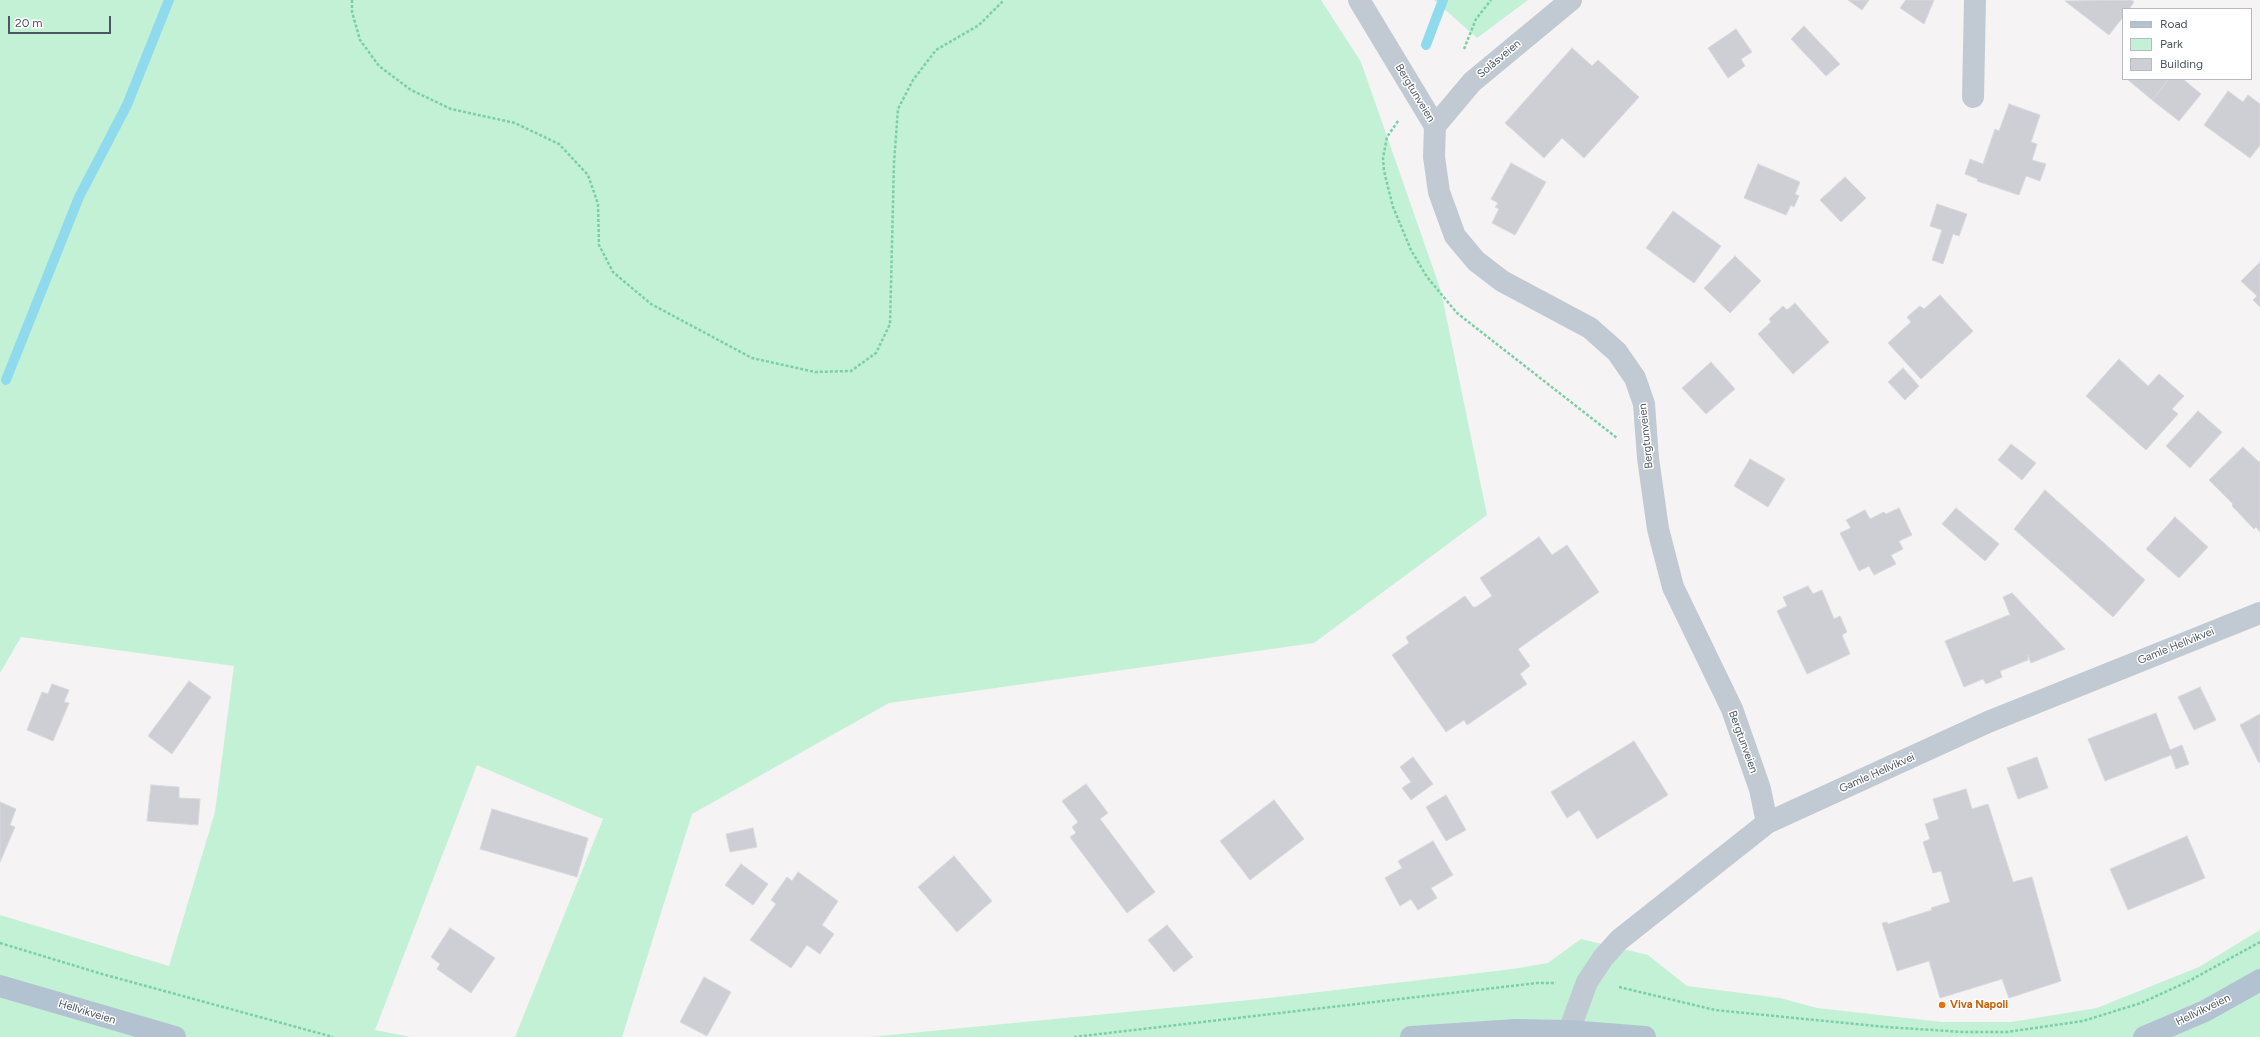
<!DOCTYPE html>
<html>
<head>
<meta charset="utf-8">
<style>
	body { margin:0 }
	#map { position:relative; width:2260px; height:1037px; overflow:hidden; background:#f5f3f3; font-family:Figtree,sans-serif }
	canvas { display:block }
	.legend { position:absolute; left:2122px; top:8px; width:130px; height:72px; box-sizing:border-box; background:#fff; border:1px solid #b7bbc0; margin:0; padding:5px 7px; list-style:none; font-size:12px; color:#4a5661 }
	.legend li { display:flex; align-items:center; gap:8px; height:20px }
	.legend b { width:20px; border:1px solid #b7bbc0 }
	.scale { position:absolute; left:8px; top:16px; width:103px; height:18px; box-sizing:border-box; border:2px solid #4a5661; border-top:0; padding-left:5px; font-size:12px; line-height:14px; white-space:nowrap; color:#4a5661; -webkit-text-stroke:3px #fff; paint-order:stroke }
</style>
</head>
<body>
<div id="map">
<canvas width="2260" height="1037"></canvas>
<ul class="legend">
<li><b style="height:5px;background:#b3c2d1"></b>Road</li>
<li><b style="height:11px;background:#c3f1d5"></b>Park</li>
<li><b style="height:11px;background:#cdcfd5"></b>Building</li>
</ul>
<div class="scale">20 m</div>
</div>
<script>
const ctx = document.querySelector('canvas').getContext('2d');
ctx.lineJoin = 'round';
function paint(path, color) { ctx.fillStyle = color; ctx.fill(path, 'evenodd'); }
const shape = rows => new Path2D(rows.map(r => 'M' + r).join(''));
function trace(path, color, width, dash) { ctx.strokeStyle = color; ctx.lineWidth = width; ctx.lineCap = dash ? 'butt' : 'round'; ctx.setLineDash(dash || []); ctx.stroke(path); }
function label(font, color, halo, rows, align = 'center') {
  ctx.font = font + ' Figtree,sans-serif'; ctx.lineWidth = 3; ctx.setLineDash([]); ctx.textBaseline = 'middle'; ctx.strokeStyle = halo; ctx.fillStyle = color; for (const [text, x, y, turn = 0] of rows) {
    ctx.save(); ctx.translate(x, y); ctx.rotate((+turn || 0) * Math.PI / 180); ctx.textAlign = isNaN(turn) ? turn : align; if (halo) ctx.strokeText(text, 0, 0); ctx.fillText(text, 0, 0); ctx.restore();
  }
}
paint(shape([
	[0,0,1321,0,1361,62,1441,291,1487,515,1314,643,889,703,692,814,622,1037,515,1037,603,819,477,765,375,1030,411,1037,0,1037,0,915,169,966,215,812,234,666,21,637,0,673],
	[1434,0,1528,0,1477,38],
	[2260,930,2260,1037,870,1037,1260,999,1513,969,1548,963,1581,939,1648,955,1687,986,1780,998,1817,1008,1942,1022,2011,1022,2097,1008,2199,967]
]), '#c3f1d5');
trace(shape([
	[1426,45,1443,0],
	[6,380,79,197,127,105,169,0]
]), '#90daee', 10);
const building = shape([
	[1848,0,1869,0,1862,10,1848,0],
	[1906,0,1934,0,1924,24,1900,8,1906,0],
	[2131,0,2134,2,2129,9,2123,9,2123,17,2109,35,2065,1,2131,0],
	[1804,26,1840,64,1826,76,1791,39,1804,26],
	[1736,29,1752,52,1741,59,1745,66,1728,78,1708,48,1736,29],
	[1572,48,1592,66,1598,60,1639,97,1584,158,1562,138,1544,158,1505,123,1572,48],
	[2127,79,2169,79,2152,100,2127,79],
	[2169,79,2183,79,2201,94,2179,121,2152,100,2169,79],
	[2228,91,2243,102,2248,95,2260,104,2260,145,2250,158,2204,125,2228,91],
	[2009,104,2040,115,2031,142,2037,144,2032,160,2046,164,2040,181,2026,176,2019,195,1977,181,1978,179,1965,174,1970,159,1983,164,1995,129,1999,131,2009,104],
	[1511,163,1546,182,1515,235,1492,223,1499,209,1495,207,1498,203,1491,199,1511,163],
	[1758,164,1800,182,1795,194,1799,196,1794,207,1791,205,1786,215,1744,198,1758,164],
	[1845,177,1866,198,1841,222,1820,200,1845,177],
	[1937,204,1967,214,1959,236,1953,234,1943,264,1932,260,1942,230,1930,226,1937,204],
	[1673,211,1721,246,1694,283,1646,248,1673,211],
	[1735,256,1761,281,1730,313,1704,288,1735,256],
	[2260,262,2260,307,2253,300,2257,296,2241,281,2260,262],
	[1940,295,1973,331,1921,379,1888,343,1911,322,1907,317,1920,306,1924,309,1940,295],
	[1795,303,1829,342,1793,374,1758,334,1771,322,1769,319,1783,306,1787,310,1795,303],
	[2119,359,2148,386,2159,374,2184,396,2172,409,2178,414,2146,450,2086,396,2119,359],
	[1711,362,1735,389,1706,414,1682,388,1711,362],
	[1903,368,1919,386,1905,400,1888,382,1903,368],
	[2198,411,2222,432,2190,468,2166,446,2198,411],
	[2011,444,2036,463,2022,480,1998,460,2011,444],
	[2243,447,2259,462,2260,461,2260,532,2256,527,2254,529,2232,506,2233,504,2209,480,2243,447],
	[1750,459,1785,479,1768,507,1734,486,1750,459],
	[2045,490,2145,580,2113,617,2014,529,2045,490],
	[1899,508,1912,535,1899,541,1903,549,1891,555,1896,564,1874,575,1869,566,1859,571,1840,533,1851,528,1846,520,1865,510,1870,519,1884,512,1886,514,1899,508],
	[1956,508,1999,544,1985,561,1942,524,1956,508],
	[2175,517,2208,547,2179,578,2146,549,2175,517],
	[1539,537,1552,555,1567,545,1599,592,1518,649,1530,666,1520,674,1527,684,1467,725,1464,720,1446,732,1392,655,1409,643,1406,637,1465,596,1473,607,1476,607,1492,596,1480,578,1539,537],
	[1808,586,1813,594,1822,590,1834,619,1840,616,1847,632,1842,635,1850,654,1807,674,1777,611,1787,606,1783,597,1808,586],
	[2012,593,2065,649,2031,663,2028,655,2028,660,2000,671,2002,677,1986,684,1983,679,1964,687,1945,641,2009,615,2011,617,2003,597,2012,593],
	[189,681,211,697,172,754,148,736,189,681],
	[52,684,69,690,64,702,69,703,53,741,27,730,42,692,48,694,52,684],
	[2200,687,2216,720,2194,730,2178,697,2200,687],
	[2156,713,2170,750,2182,745,2189,764,2176,769,2171,755,2105,781,2088,739,2156,713],
	[2260,714,2260,762,2259,763,2240,725,2260,714],
	[1634,741,1668,795,1597,839,1579,810,1567,818,1551,792,1634,741],
	[1413,757,1433,784,1411,800,1402,788,1411,782,1400,767,1413,757],
	[2037,757,2048,788,2018,799,2007,768,2037,757],
	[1086,784,1108,813,1100,819,1155,892,1127,913,1070,837,1076,833,1072,827,1078,822,1062,801,1086,784],
	[151,785,179,787,179,798,200,799,198,825,147,821,151,785],
	[1966,789,1972,809,1988,804,2013,882,2032,877,2061,981,2009,998,2002,979,1940,998,1929,961,1897,971,1882,923,1887,922,1888,924,1932,910,1931,908,1950,902,1941,871,1933,873,1923,842,1930,839,1925,824,1939,819,1933,799,1966,789],
	[1446,795,1466,830,1446,841,1426,807,1446,795],
	[1274,800,1304,839,1250,880,1220,841,1274,800],
	[0,802,16,809,10,825,15,827,0,862,0,802],
	[492,809,588,838,577,877,480,849,492,809],
	[753,828,757,847,730,852,726,834,753,828],
	[2187,836,2205,878,2128,910,2110,869,2187,836],
	[1433,841,1453,875,1431,888,1437,898,1418,910,1411,899,1400,906,1385,878,1402,868,1398,861,1433,841],
	[954,856,992,901,957,932,918,887,954,856],
	[741,864,768,884,753,905,725,885,741,864],
	[798,872,838,901,822,925,834,934,820,954,807,945,791,968,750,940,776,904,771,900,787,877,792,881,798,872],
	[1167,925,1193,957,1174,972,1148,940,1167,925],
	[450,928,495,958,471,993,437,969,440,964,431,957,450,928],
	[704,977,731,992,707,1036,680,1022,704,977]
]);
paint(building, '#cdcfd5');
trace(building, '#d7d9de', 1);
trace(shape([
	[352,0,352,12,360,40,379,66,411,90,451,109,515,123,559,144,588,175,598,204,599,245,613,272,651,304,752,358,815,372,851,371,876,353,890,324,894,163,898,109,913,80,936,50,979,25,1004,0],
	[1464,49,1476,19,1491,0],
	[1398,121,1387,137,1383,158,1384,171,1393,207,1411,250,1427,277,1457,313,1617,438],
	[0,943,102,974,333,1037],
	[1619,987,1715,1010,1885,1027,1964,1032,2007,1032,2083,1021,2141,1003,2189,981,2260,942],
	[1074,1037,1537,983,1556,983]
]), '#7ad0a6', 2.5, [3, 2]);
trace(shape([
	[1359,0,1435,126,1434,157,1439,192,1455,236,1476,261,1502,281,1590,328,1617,352,1635,378,1644,404,1648,458,1658,529,1673,587,1732,709,1760,789,1767,823],
	[1973,97,1975,0],
	[1435,126,1472,82,1571,0],
	[1569,1031,1587,982,1603,958,1619,940,1767,823,1988,722,2260,613]
]), '#c1cad2', 22);
trace(shape([
	[0,986,175,1037],
	[1411,1037,1515,1030,1569,1031,1645,1037],
	[2144,1037,2205,1011,2260,980]
]), '#b3c2d1', 22);
for (const [x, y, r, color] of [
	[1942,1005,4,"#e8710a"]
]) { const dot = new Path2D(); dot.arc(x, y, r, 0, 2 * Math.PI); ctx.fillStyle = color; ctx.fill(dot); trace(dot, '#fff', 1.5); }
label('11px', '#4a5661', '#fff', [
	["Solåsveien",1499,59,-40],
	["Bergtunveien",1415,93,59],
	["Bergtunveien",1646,436,-96],
	["Gamle Hellvikvei",2176,646,-22],
	["Bergtunveien",1743,742,70],
	["Gamle Hellvikvei",1877,773,-24],
	["Hellvikveien",2203,1010,-26],
	["Hellvikveien",87,1012,17]
]);
label('bold 11px', '#c56008', '#fff', [
	["Viva Napoli",1950,1005]
], 'left');
</script>
</body>
</html>
